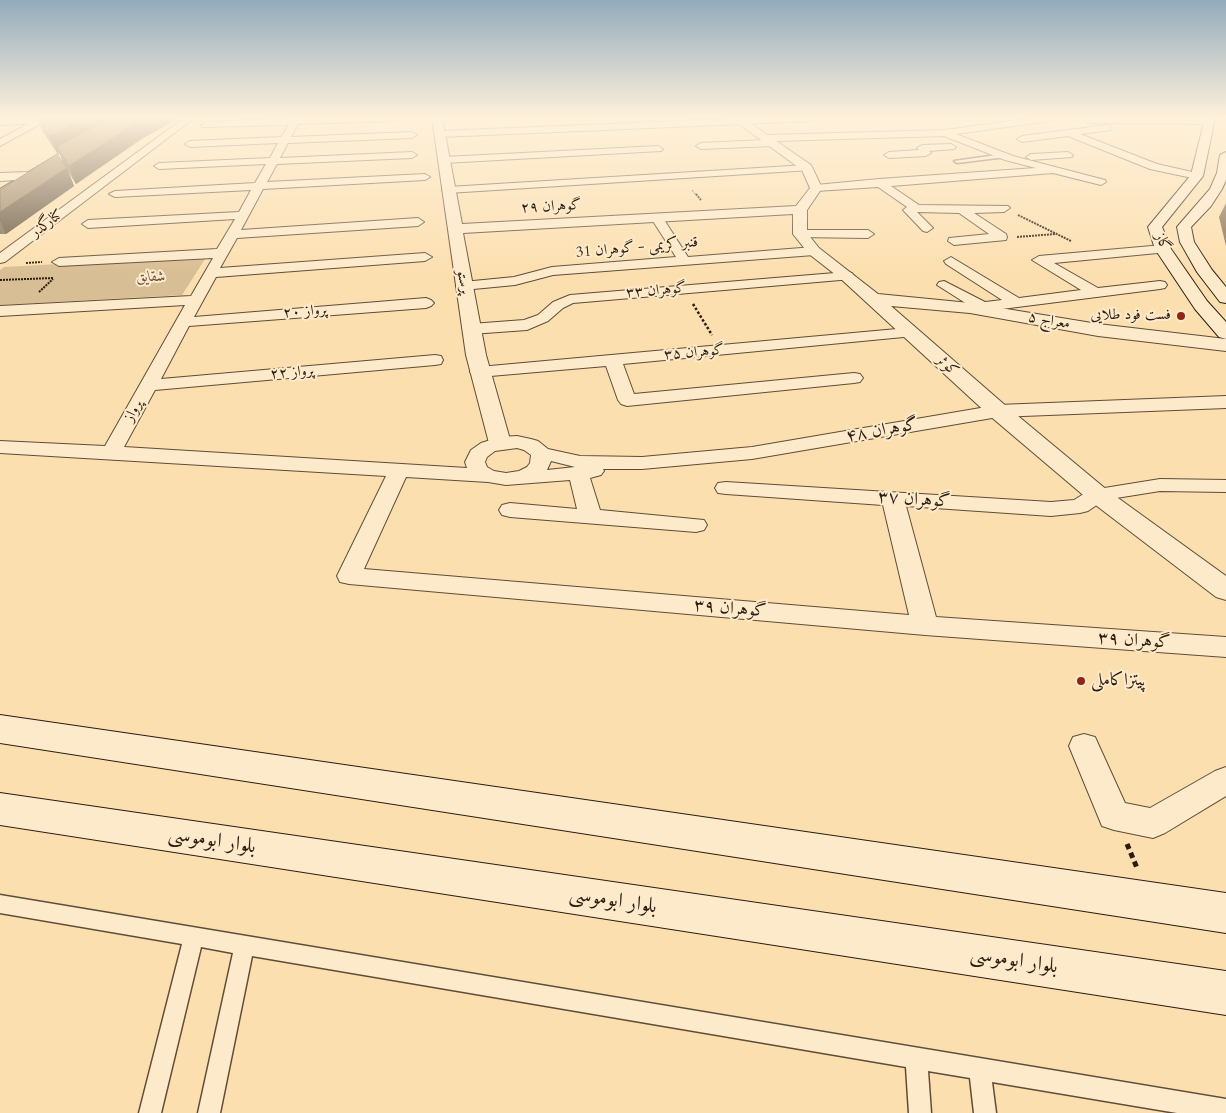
<!DOCTYPE html>
<html>
<head>
<meta charset="utf-8">
<style>
	body { margin:0 }
	canvas { display:block; background:#fcdfaf }
</style>
</head>
<body>
<canvas width="1226" height="1113"></canvas>
<script>
const ctx = document.querySelector('canvas').getContext('2d');
ctx.lineJoin = 'round';
function paint(path, color) { ctx.fillStyle = color; ctx.fill(path, 'evenodd'); }
const shape = rows => new Path2D(rows.map(r => 'M' + r).join(''));
function trace(path, color, width, dash) { ctx.strokeStyle = color; ctx.lineWidth = width; ctx.lineCap = dash ? 'butt' : 'round'; ctx.setLineDash(dash || []); ctx.stroke(path); }
function label(font, color, halo, rows, align = 'center') {
  ctx.font = font + ' Cardo,Amiri,serif'; ctx.lineWidth = 4; ctx.setLineDash([]); ctx.textBaseline = 'middle'; ctx.strokeStyle = halo; ctx.fillStyle = color; for (const [text, x, y, turn = 0] of rows) {
    ctx.save(); ctx.translate(x, y); ctx.rotate((+turn || 0) * Math.PI / 180); ctx.textAlign = isNaN(turn) ? turn : align; if (halo) ctx.strokeText(text, 0, 0); ctx.fillText(text, 0, 0); ctx.restore();
  }
}
paint(shape([
	[207,256,182,295,0,305,0,270,4,267]
]), '#d8be94');
const service = shape([
	[1004,154,1006,157,957,163,954,161,1004,154],
	[0,895,1226,1099,1226,1113,1177,1113,992,1082,996,1113,974,1113,970,1078,928,1071,931,1113,909,1113,906,1067,252,956,220,1113,198,1113,233,953,201,947,161,1113,139,1113,182,944,0,913,0,895]
]);
const minor = shape([
	[40,118,44,121,43,123,0,125,0,119,40,118],
	[184,118,194,118,5,262,0,263,0,253,184,118],
	[293,118,398,118,394,121,298,124,291,137,412,132,417,135,412,138,288,143,280,158,412,152,417,155,412,158,277,164,267,182,425,174,430,177,425,180,263,189,241,230,418,218,424,222,418,226,237,238,220,268,425,253,432,257,425,261,216,277,194,317,426,298,431,300,434,303,431,306,426,308,189,326,161,379,435,355,441,356,443,360,441,364,435,365,155,390,124,447,467,468,465,462,471,450,481,443,500,437,517,436,531,439,538,441,548,449,580,456,642,457,752,447,998,405,1226,396,1226,408,998,417,752,459,642,469,603,469,604,471,601,475,590,478,600,510,704,520,707,525,704,530,696,532,510,517,502,515,499,510,502,505,510,503,577,509,570,480,506,485,488,482,406,477,364,569,909,615,883,505,726,494,718,493,715,488,718,483,726,482,1051,502,1074,500,1090,490,1098,489,1160,479,1226,480,1226,492,1160,491,1104,500,1088,511,1080,513,1051,516,906,506,936,617,1226,637,1226,657,925,635,349,584,340,582,337,576,386,476,0,453,0,441,105,446,185,305,0,316,0,306,191,296,213,258,59,266,52,262,59,258,217,249,235,219,88,228,82,224,88,220,239,212,251,190,115,197,109,194,115,191,255,183,266,164,159,169,154,166,159,163,270,158,278,143,190,147,185,144,190,141,281,137,289,125,202,127,201,125,205,122,293,118],
	[517,448,524,450,531,455,530,463,527,467,519,471,506,473,494,471,487,467,485,462,487,457,495,451,517,448],
	[551,461,575,467,547,470,551,461],
	[751,118,816,118,812,121,440,137,435,134,440,131,751,118],
	[1032,118,1054,118,1050,121,956,134,1013,156,1105,180,1106,182,1101,185,1053,173,891,186,919,205,1008,206,1010,208,1004,212,974,213,1006,234,1007,237,1006,240,954,245,948,241,949,238,989,234,959,213,917,212,933,228,927,232,923,231,903,210,907,207,878,187,816,191,810,188,816,185,879,179,1036,168,1005,160,944,136,775,141,778,143,773,146,701,149,696,146,701,143,765,140,761,138,766,135,945,130,1032,118],
	[1086,118,1209,118,1213,121,1209,124,1088,123,1084,120,1086,118],
	[1107,125,1112,128,1110,130,1080,134,1157,164,1201,174,1202,176,1197,179,1150,169,1068,136,1022,142,1017,139,1022,136,1107,125],
	[951,144,956,147,954,149,929,151,931,153,926,156,889,158,884,155,889,152,919,150,917,148,922,145,951,144],
	[658,146,663,149,661,151,444,163,439,160,444,157,658,146],
	[1068,152,1073,155,1072,157,1031,160,1026,157,1031,154,1068,152],
	[807,165,812,168,811,170,448,193,442,190,448,187,807,165],
	[657,214,661,215,688,257,814,247,821,251,814,255,553,275,515,285,463,290,458,289,456,286,458,283,463,282,514,277,552,267,676,257,651,218,657,214],
	[800,230,868,230,874,234,868,238,796,237,794,234,800,230],
	[1163,245,1168,246,1170,249,1168,252,1054,263,1098,288,1160,281,1165,282,1167,285,1165,288,1160,289,970,313,965,311,962,308,967,304,937,285,939,282,944,281,985,302,1002,300,946,264,944,261,951,257,1019,298,1081,290,1032,260,1039,256,1163,245],
	[847,272,852,273,854,276,852,279,573,303,563,308,548,321,527,330,471,334,465,332,463,329,465,326,471,324,524,320,538,315,553,302,570,295,847,272],
	[908,328,914,330,916,333,914,336,623,364,634,394,854,373,860,374,863,378,860,382,854,383,627,406,621,404,618,400,606,366,479,377,473,376,470,372,473,368,479,367,908,328],
	[1084,734,1095,737,1125,803,1150,808,1215,771,1226,767,1226,796,1165,833,1153,838,1114,830,1102,826,1069,746,1073,737,1084,734]
]);
const tertiary = shape([
	[39,118,51,118,0,146,0,139,39,118],
	[432,118,442,118,462,224,796,206,810,188,802,170,731,118,743,118,811,165,822,188,807,210,807,233,819,248,878,294,970,303,1098,324,1226,339,1226,351,1098,336,970,313,891,306,1006,406,1107,490,1226,576,1226,600,1216,597,1089,500,990,416,841,279,809,254,793,234,793,214,463,233,486,355,511,443,508,448,500,450,492,448,489,443,466,355,432,118],
	[29,172,33,173,35,176,33,179,0,181,0,173,29,172]
]);
const secondary = shape([
	[125,118,138,118,0,199,0,189,79,142,125,118],
	[1205,118,1215,118,1203,176,1162,227,1171,249,1207,301,1226,322,1226,339,1219,337,1195,309,1155,249,1148,227,1191,175,1205,118],
	[1226,152,1226,180,1222,189,1211,206,1191,227,1194,242,1212,270,1226,287,1226,303,1220,302,1197,272,1180,242,1177,227,1210,189,1217,173,1220,155,1226,152],
	[0,715,1226,893,1226,933,0,743,0,715],
	[0,793,1226,971,1226,1015,0,825,0,793]
]);
trace(service, '#5f4d37', 3);
trace(minor, '#5f4d37', 2);
trace(tertiary, '#5f4d37', 2);
trace(secondary, '#2b1c0f', 2);
trace(shape([
	[692,190,697,196]
]), '#2b1c0f', 1, [1, 1]);
trace(shape([
	[696,194,701,200],
	[1018,215,1071,241],
	[1017,237,1055,234],
	[26,263,42,262],
	[0,280,54,278],
	[39,292,53,279]
]), '#2b1c0f', 2, [2, 1]);
trace(shape([
	[693,304,712,335]
]), '#2b1c0f', 2.5, [2.5, 2]);
trace(shape([
	[1127,844,1137,868]
]), '#2b1c0f', 5, [5.5, 4]);
paint(service, '#fdeacb');
paint(minor, '#fdeacb');
paint(tertiary, '#fdeacb');
paint(secondary, '#fdeacb');
paint(shape([
	[38,118,140,140,76,184,67,170,74,186,6,234,0,234,0,212,63,163,59,152,57,153,43,132],
	[1226,203,1226,246,1219,217]
]), '#836f54');
paint(shape([
	[86,118,121,118,57,147,59,152,57,153,50,136],
	[145,118,179,118,140,140,76,184,69,166,135,124],
	[67,168,74,186,6,234,0,221,0,212]
]), '#6a5a45');
const building = shape([
	[38,118,86,118,50,136,38,118],
	[109,118,145,118,135,124,69,166,57,147,109,118],
	[57,154,67,168,0,212,0,190,57,154]
]);
paint(building, '#988162');
trace(building, '#6a5a45', 1);
const sky = ctx.createLinearGradient(0, 0, 0, 274);
sky.addColorStop(0, '#93abbc');
sky.addColorStop(0.43, '#fef1db');
sky.addColorStop(1, '#fef1db00');
ctx.fillStyle = sky;
ctx.fillRect(0, 0, 1226, 274);
for (const [x, y, r, color] of [
	[1181,316,5,"#8f2418"],
	[1081,681,5,"#8f2418"]
]) { const dot = new Path2D(); dot.arc(x, y, r, 0, 2 * Math.PI); ctx.fillStyle = color; ctx.fill(dot); trace(dot, '#fdeacb', 2); }
label('15px', '#2b1c0f', '#fdeacb', [
	["گوهران ۲۹",551,207,-3],
	["کنارگذر",47,224,-37],
	["گاز",1162,242,66],
	["قنبر کریمی - گوهران 31",637,248,-5],
	["پرستو",463,282,80],
	["گوهران ۳۳",656,291,-5],
	["پرواز ۲۰",305,312,-4],
	["معراج ۵",1049,321,10],
	["گوهران ۳۵",694,353,-5],
	["کوثر",947,366,41],
	["پرواز ۲۲",292,373,-5],
	["پرواز",134,411,-61]
]);
label('italic 15px', '#5f4d37', '#fdeacb', [
	["شقایق",151,278]
]);
label('15px', '#2b1c0f', '#fdeacb', [
	["فست فود طلایی",1171,316]
], 'right');
label('18px', '#2b1c0f', '#fdeacb', [
	["گوهران ۴۸",882,431,-10],
	["گوهران ۳۷",914,500,4],
	["گوهران ۳۹",730,609,5],
	["گوهران ۳۹",1134,641,4]
]);
label('18px', '#2b1c0f', '#fdeacb', [
	["پیتزاکاملی",1091,681]
], 'left');
label('21px', '#2b1c0f', '#fdeacb', [
	["بلوار ابوموسی",212,841,9],
	["بلوار ابوموسی",613,901,9],
	["بلوار ابوموسی",1014,961,9]
]);
</script>
</body>
</html>
